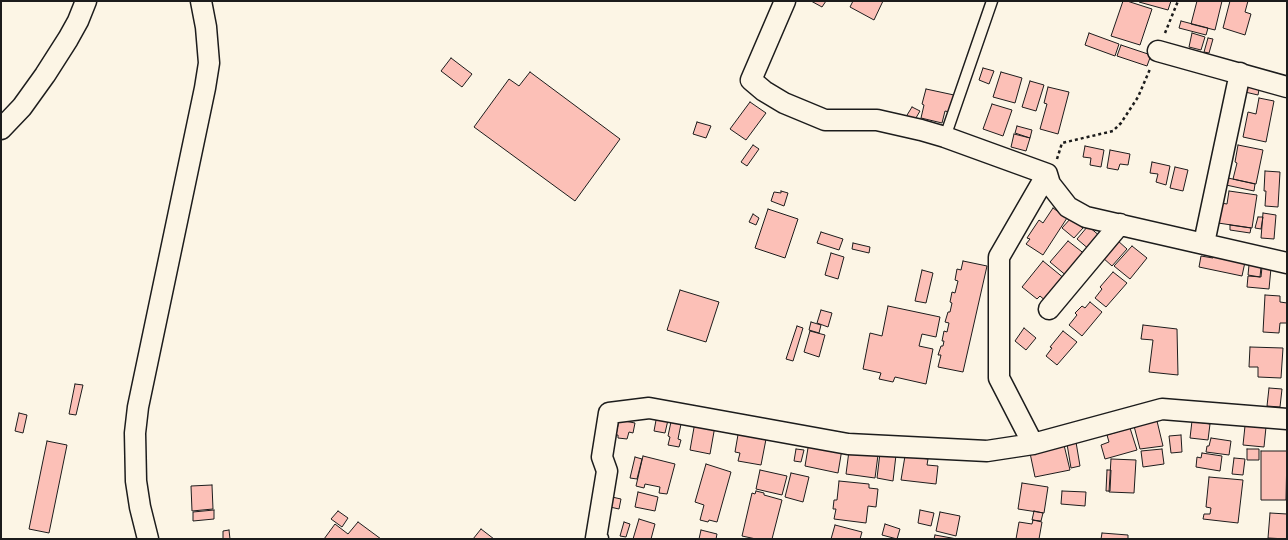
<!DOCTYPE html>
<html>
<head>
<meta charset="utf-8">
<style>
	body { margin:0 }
	#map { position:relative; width:1288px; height:540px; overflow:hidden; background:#fcf5e5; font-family:Pangolin,sans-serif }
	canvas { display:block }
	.frame { position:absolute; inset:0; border:2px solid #1c1c1c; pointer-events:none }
</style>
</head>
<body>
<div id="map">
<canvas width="1288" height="540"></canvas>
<div class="frame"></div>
</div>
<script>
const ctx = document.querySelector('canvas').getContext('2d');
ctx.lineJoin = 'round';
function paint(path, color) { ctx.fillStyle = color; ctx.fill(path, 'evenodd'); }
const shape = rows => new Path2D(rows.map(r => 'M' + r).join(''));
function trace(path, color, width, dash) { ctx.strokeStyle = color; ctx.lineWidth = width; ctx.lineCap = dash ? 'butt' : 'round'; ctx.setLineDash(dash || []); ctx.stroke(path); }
const building = shape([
	[811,1,826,1,822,7,811,1],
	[853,1,883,1,874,20,850,7,853,1],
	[1123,1,1127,1,1152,9,1140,45,1111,36,1123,1],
	[1139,1,1171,1,1168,10,1139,2,1139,1],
	[1197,1,1222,1,1215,30,1191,24,1197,1],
	[1230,1,1248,1,1245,12,1251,14,1245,35,1223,28,1230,1],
	[1181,21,1208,28,1206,35,1179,28,1181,21],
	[1089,33,1119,44,1115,56,1085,45,1089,33],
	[1192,33,1205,37,1201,50,1189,47,1192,33],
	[1208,38,1213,39,1209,53,1204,52,1208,38],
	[1121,45,1151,55,1147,66,1117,56,1121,45],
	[451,58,472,74,462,87,441,71,451,58],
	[983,68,994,71,989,84,979,80,983,68],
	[530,72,620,139,575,201,474,127,509,79,519,86,530,72],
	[1001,72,1022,78,1015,103,993,97,1001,72],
	[1030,81,1044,85,1036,111,1022,107,1030,81],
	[1247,82,1260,84,1258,95,1245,92,1247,82],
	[1048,87,1069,92,1058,134,1040,129,1047,104,1044,103,1048,87],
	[926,89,954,95,949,112,945,111,942,123,921,118,924,105,922,104,926,89],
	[1259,98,1274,101,1266,142,1243,137,1248,112,1256,114,1259,98],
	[750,102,766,113,746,140,730,129,750,102],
	[992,104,1012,110,1003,136,983,129,992,104],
	[912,107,920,111,913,123,904,120,912,107],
	[697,122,711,126,706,138,693,134,697,122],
	[1017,126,1032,130,1030,138,1015,133,1017,126],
	[1014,134,1030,138,1026,151,1011,147,1014,134],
	[753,145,759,149,747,166,741,162,753,145],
	[1238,145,1263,150,1256,184,1233,179,1237,163,1235,162,1238,145],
	[1085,146,1104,150,1101,167,1090,165,1091,158,1083,157,1085,146],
	[1110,150,1130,154,1128,165,1120,164,1118,170,1107,168,1110,150],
	[1152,162,1170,166,1166,185,1156,182,1158,174,1150,173,1152,162],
	[1175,167,1188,170,1183,191,1170,188,1175,167],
	[1265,171,1280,172,1278,207,1265,206,1266,191,1264,191,1265,171],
	[1228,178,1255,184,1254,191,1226,185,1228,178],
	[781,191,788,193,784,206,771,201,774,192,781,193,781,191],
	[1229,191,1257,195,1252,228,1218,223,1221,203,1227,204,1229,191],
	[1053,208,1067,218,1043,255,1026,244,1030,239,1027,238,1039,220,1043,223,1053,208],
	[768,209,798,219,785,258,755,248,768,209],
	[1263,213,1276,215,1274,239,1261,238,1263,213],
	[753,214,759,218,756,225,749,222,753,214],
	[1258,217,1263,217,1261,229,1255,228,1258,217],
	[1071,218,1083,228,1074,238,1062,228,1071,218],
	[1230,225,1251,228,1250,233,1230,230,1230,225],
	[1088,226,1101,237,1090,250,1077,239,1088,226],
	[821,232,843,239,839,250,817,243,821,232],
	[1117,240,1127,249,1112,266,1102,257,1117,240],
	[1068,241,1086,255,1068,277,1050,262,1068,241],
	[853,243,870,247,869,253,852,249,853,243],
	[1132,246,1147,258,1130,279,1114,266,1132,246],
	[831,253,844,257,838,279,825,275,831,253],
	[1214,255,1245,262,1242,276,1199,267,1201,256,1213,258,1214,255],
	[963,261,987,266,963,372,938,367,941,355,938,355,941,346,943,346,944,341,942,341,944,331,947,332,949,323,945,322,948,312,950,312,952,303,950,302,952,292,955,293,958,281,955,280,957,269,961,270,963,261],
	[1043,261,1065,279,1047,302,1040,296,1037,299,1022,287,1043,261],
	[1249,265,1261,267,1260,277,1248,275,1249,265],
	[1262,267,1271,268,1269,289,1247,287,1248,276,1261,277,1262,267],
	[922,270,933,273,926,303,915,301,922,270],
	[1113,272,1127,283,1106,307,1095,298,1102,289,1100,287,1113,272],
	[680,290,719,302,706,342,667,330,680,290],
	[1265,295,1280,296,1280,302,1287,303,1287,323,1280,323,1279,333,1263,332,1265,295],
	[1090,302,1102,312,1082,336,1069,325,1077,315,1075,313,1082,306,1085,308,1090,302],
	[888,306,940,317,936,337,922,334,919,346,933,349,926,384,895,377,893,382,879,379,881,373,863,369,870,333,882,336,888,306],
	[821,310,832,313,828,327,817,323,821,310],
	[811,322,821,325,819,333,809,330,811,322],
	[1143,325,1177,329,1178,375,1149,372,1153,340,1141,339,1143,325],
	[797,326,803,328,793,361,786,359,797,326],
	[1024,328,1036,338,1026,350,1015,341,1024,328],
	[810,331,825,335,819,357,804,352,810,331],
	[1063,331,1077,342,1057,365,1046,356,1052,348,1050,347,1063,331],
	[1250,347,1283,348,1281,378,1258,377,1258,367,1249,367,1250,347],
	[75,384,83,385,76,415,69,414,75,384],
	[1269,388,1282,389,1280,407,1267,406,1269,388],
	[19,413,27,415,23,433,15,431,19,413],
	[657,415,668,420,665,433,654,431,657,415],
	[672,417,682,419,678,439,681,440,679,447,668,445,670,437,668,436,672,417],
	[619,420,635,423,633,433,629,432,627,439,618,438,618,435,616,435,619,420],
	[1157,421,1163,446,1140,449,1134,426,1157,421],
	[1192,421,1210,424,1208,440,1190,438,1192,421],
	[695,422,715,426,710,454,690,450,695,422],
	[1245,426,1266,427,1264,447,1243,445,1245,426],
	[1130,428,1137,450,1105,459,1101,445,1109,442,1107,435,1130,428],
	[739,429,767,434,761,465,738,461,740,453,735,452,739,429],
	[1181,435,1182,452,1171,453,1169,436,1181,435],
	[1211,438,1231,441,1229,455,1206,452,1207,446,1209,446,1211,438],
	[47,441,67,445,49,533,29,529,47,441],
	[809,442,842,449,838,473,805,466,809,442],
	[1076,442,1080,466,1071,468,1067,444,1076,442],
	[1064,445,1070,470,1035,477,1030,453,1064,445],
	[796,449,804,450,801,462,794,461,796,449],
	[1162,449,1164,464,1143,467,1141,451,1162,449],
	[1247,449,1259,449,1259,460,1247,460,1247,449],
	[849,451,878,455,875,478,846,474,849,451],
	[1261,451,1287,451,1286,500,1261,500,1261,451],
	[880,453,896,455,893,481,877,478,880,453],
	[1202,453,1222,456,1220,471,1196,467,1197,457,1201,458,1202,453],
	[643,456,675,464,667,494,659,493,660,487,645,484,644,488,636,486,643,456],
	[905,456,928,459,927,465,938,466,936,484,901,480,905,456],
	[635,457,642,459,637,479,630,478,635,457],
	[1234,458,1245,459,1243,475,1232,474,1234,458],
	[1111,459,1136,460,1134,493,1109,492,1111,459],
	[706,464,731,472,717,522,709,520,708,522,700,520,704,505,695,502,706,464],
	[760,470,787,476,782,495,756,489,760,470],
	[1107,470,1111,470,1110,491,1106,491,1107,470],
	[791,473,809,477,803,502,785,497,791,473],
	[1209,477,1243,480,1238,523,1203,519,1204,514,1210,514,1211,508,1206,507,1209,477],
	[839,481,869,484,869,488,878,489,876,507,868,506,866,523,834,519,836,509,833,509,834,500,837,500,839,481],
	[1022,483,1048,487,1044,513,1018,509,1022,483],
	[212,485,213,509,192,511,191,486,212,485],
	[756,491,764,493,764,495,782,500,772,539,756,539,742,536,752,493,755,494,756,491],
	[1062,491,1086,492,1085,506,1061,504,1062,491],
	[638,492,658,497,655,511,635,507,638,492],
	[612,497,621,499,619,509,610,507,612,497],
	[214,510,214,519,193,521,193,512,214,510],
	[920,510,934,513,931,526,918,523,920,510],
	[338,511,348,518,342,527,331,519,338,511],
	[1034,511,1043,513,1041,521,1032,520,1034,511],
	[940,512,960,516,956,536,936,531,940,512],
	[1270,513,1287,514,1287,539,1268,538,1270,513],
	[639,519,655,524,651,539,633,539,639,519],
	[1033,520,1042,522,1039,539,1016,539,1019,522,1032,524,1033,520],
	[358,522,381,539,324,539,335,524,348,534,358,522],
	[624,522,630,524,626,537,620,536,624,522],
	[885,524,900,529,897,539,882,535,885,524],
	[835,525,862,532,860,539,831,539,835,525],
	[481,529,494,539,473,539,481,529],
	[229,530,230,539,223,539,223,531,229,530],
	[701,530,717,534,716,539,699,539,701,530],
	[1102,533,1128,535,1128,539,1101,539,1102,533],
	[935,535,957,539,934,539,935,535]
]);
paint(building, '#fcc0b7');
trace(building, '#1c1c1c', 1);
const service = shape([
	[945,137,992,1]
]);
const minor = shape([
	[785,1,751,80,764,91,784,103,825,120,877,120,921,130,945,137,1047,174,1050,184,1068,207,1086,217,1287,263],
	[1158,51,1287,87],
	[1,129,22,107,45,75,68,39,78,21,86,1],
	[1204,243,1240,73],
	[1049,309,1120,224],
	[1033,444,999,378,999,257,1047,174],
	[148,539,140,507,136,481,135,433,138,407,205,88,209,63,206,27,201,1],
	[598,539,596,538,607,471,602,457,609,413,649,408,848,444,987,451,1033,444,1162,409,1287,419]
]);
trace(service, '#1c1c1c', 13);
trace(minor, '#1c1c1c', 23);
trace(shape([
	[1165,33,1178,1],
	[1057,159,1062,143,1113,131,1121,123,1138,97,1150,69]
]), '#1c1c1c', 2.5, [3, 3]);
trace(service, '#fcf5e5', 10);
trace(minor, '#fcf5e5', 20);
</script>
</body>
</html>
